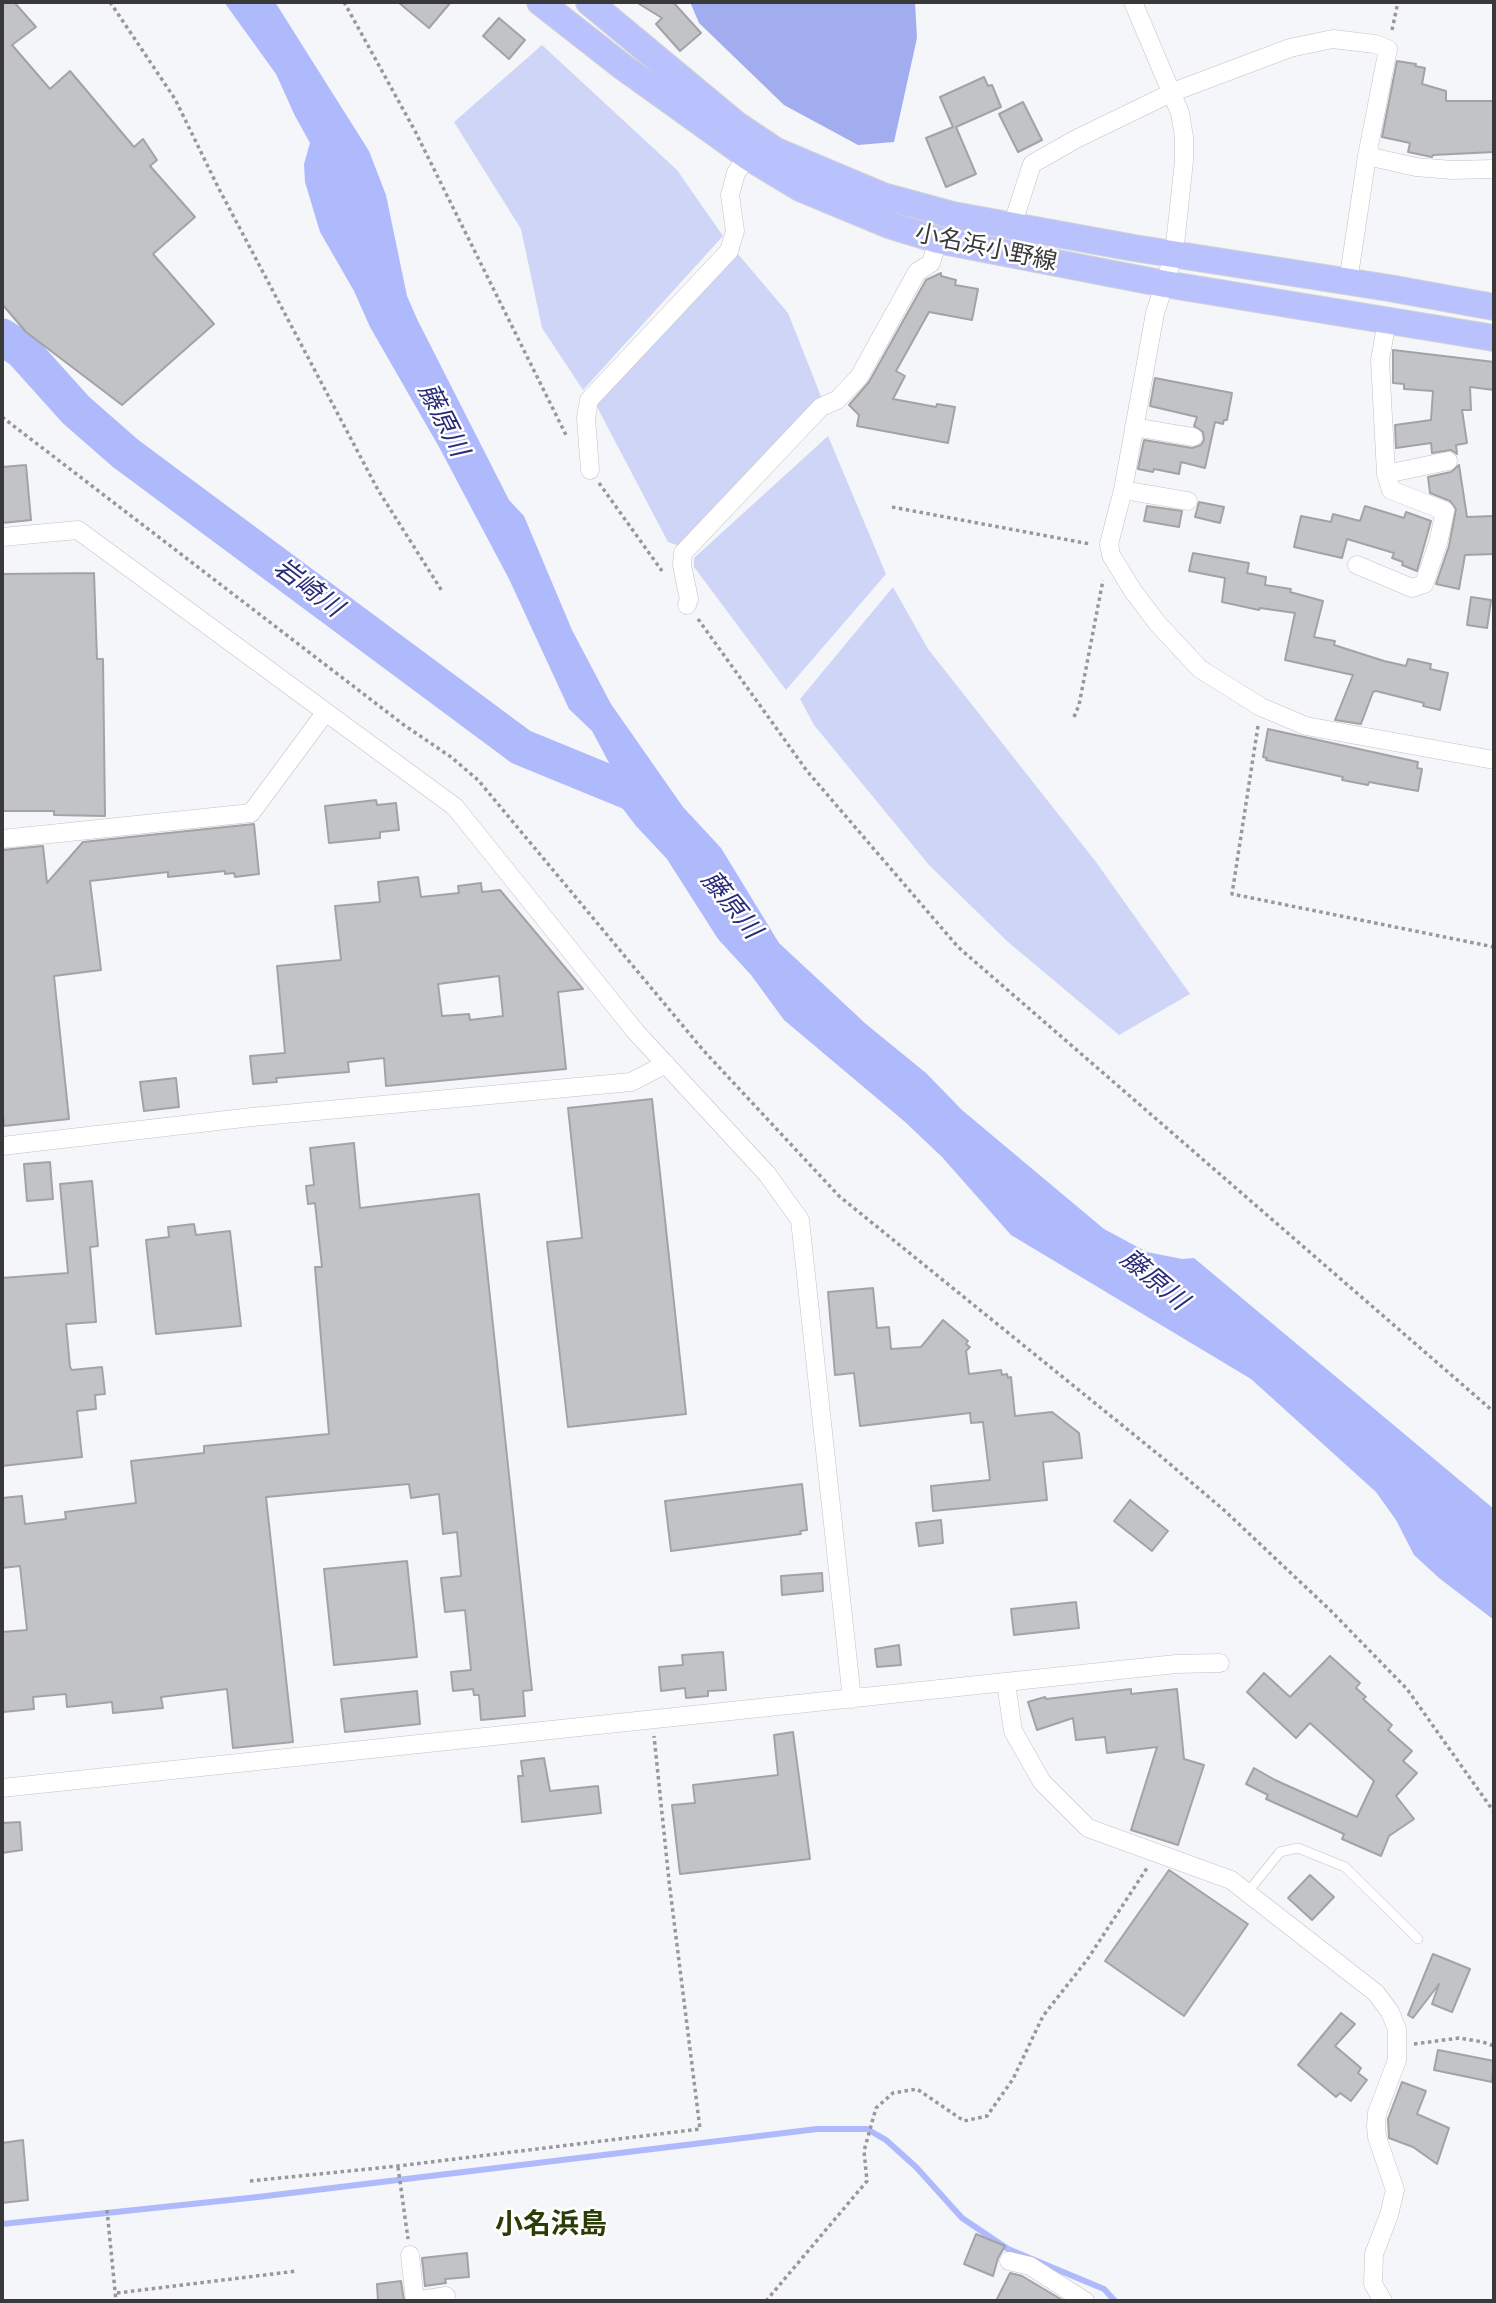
<!DOCTYPE html>
<html>
<head>
<meta charset="utf-8">
<style>
	body { margin:0 }
	#map { position:relative; width:1496px; height:2303px; overflow:hidden; background:#f5f6f9; font-family:Raleway,sans-serif }
	canvas { display:block }
	.frame { position:absolute; inset:0; border:4px solid #39393a; pointer-events:none }
</style>
</head>
<body>
<div id="map">
<canvas width="1496" height="2303"></canvas>
<div class="frame"></div>
</div>
<script>
const ctx = document.querySelector('canvas').getContext('2d');
ctx.lineJoin = 'round';
function paint(path, color) { ctx.fillStyle = color; ctx.fill(path, 'evenodd'); }
const shape = rows => new Path2D(rows.map(r => 'M' + r).join(''));
function trace(path, color, width, dash) { ctx.strokeStyle = color; ctx.lineWidth = width; ctx.lineCap = dash ? 'butt' : 'round'; ctx.setLineDash(dash || []); ctx.stroke(path); }
function label(font, color, halo, rows, align = 'center') {
  ctx.font = font + ' Raleway,"Noto Sans JP",sans-serif'; ctx.lineWidth = 5; ctx.setLineDash([]); ctx.textBaseline = 'middle'; ctx.strokeStyle = halo; ctx.fillStyle = color; for (const [text, x, y, turn = 0] of rows) {
    ctx.save(); ctx.translate(x, y); ctx.rotate((+turn || 0) * Math.PI / 180); ctx.textAlign = isNaN(turn) ? turn : align; if (halo) ctx.strokeText(text, 0, 0); ctx.fillText(text, 0, 0); ctx.restore();
  }
}
paint(shape([
	[542,45,677,170,723,236,583,390,542,328,521,229,454,122],
	[738,254,788,313,822,399,686,548,668,542,596,405],
	[828,436,886,574,786,690,694,567,694,558],
	[893,587,928,649,1096,862,1190,994,1119,1035,1008,942,929,865,814,725,800,699]
]), '#ced5f7');
paint(shape([
	[690,2,915,2,917,38,894,142,858,145,784,105,699,23]
]), '#a2adef');
paint(shape([
	[224,2,275,2,369,151,386,195,407,296,417,319,509,500,524,516,572,630,611,704,683,807,721,848,779,943,866,1024,926,1073,962,1110,1104,1229,1147,1252,1182,1259,1194,1258,1494,1509,1494,1620,1439,1578,1414,1555,1396,1520,1376,1492,1251,1379,1011,1235,942,1157,904,1121,784,1020,751,975,718,939,667,859,636,826,620,805,615,774,592,731,569,709,509,579,439,447,370,327,354,291,320,232,305,182,304,164,310,143,295,116,276,74]
]), '#afbafd');
trace(shape([
	[2,2224,258,2197,817,2129,867,2129,886,2140,916,2167,962,2218,1008,2249,1104,2289,1115,2301]
]), '#afbafd', 6);
trace(shape([
	[2,337,22,350,76,410,125,453,521,747,643,797]
]), '#afbafd', 37);
const building = shape([
	[2,2,14,2,36,27,12,45,50,89,70,71,134,147,143,139,157,160,150,166,195,217,153,254,214,324,122,405,26,332,2,304,2,2],
	[398,2,451,2,429,28,398,2],
	[636,2,673,2,701,33,680,51,656,24,662,18,636,2],
	[499,18,525,40,509,59,483,36,499,18],
	[1397,61,1416,64,1415,66,1425,68,1422,84,1446,91,1446,101,1494,101,1494,152,1433,155,1432,157,1408,152,1410,143,1382,137,1397,61],
	[984,77,988,86,992,85,1001,107,956,127,976,174,946,187,926,138,953,127,940,97,984,77],
	[1023,102,1042,140,1018,152,999,114,1023,102],
	[941,273,941,276,956,280,955,285,978,289,972,320,929,312,896,371,905,376,893,399,936,407,937,404,955,407,948,443,857,426,859,415,849,405,869,382,926,280,941,273],
	[1393,350,1494,362,1494,390,1470,387,1471,410,1462,410,1467,443,1456,445,1457,454,1451,450,1432,453,1431,443,1396,448,1395,425,1431,420,1433,391,1404,389,1404,384,1393,383,1393,350],
	[1155,378,1232,393,1227,420,1224,420,1223,424,1215,422,1205,468,1181,462,1179,474,1154,469,1153,472,1138,469,1144,440,1192,448,1201,445,1204,440,1203,432,1194,426,1197,417,1150,406,1155,378],
	[26,465,31,520,2,523,2,467,26,465],
	[1459,465,1467,517,1494,516,1494,554,1465,555,1459,589,1436,584,1449,546,1456,509,1450,501,1430,493,1428,477,1451,472,1459,465],
	[1199,502,1224,507,1220,523,1195,517,1199,502],
	[1147,506,1182,511,1179,527,1144,521,1147,506],
	[1365,506,1404,518,1406,512,1431,521,1417,571,1402,565,1403,562,1392,558,1394,553,1347,539,1342,558,1294,547,1301,516,1331,522,1333,514,1360,521,1365,506],
	[1193,553,1249,563,1247,573,1266,577,1265,585,1291,589,1290,592,1323,601,1314,637,1335,641,1334,645,1384,661,1406,666,1408,659,1431,664,1430,669,1448,673,1440,710,1423,706,1424,703,1376,691,1373,692,1361,724,1335,720,1353,675,1285,660,1295,613,1260,608,1259,610,1222,602,1225,578,1189,571,1193,553],
	[94,573,97,659,103,659,105,816,54,815,54,811,2,811,2,574,94,573],
	[1471,597,1491,600,1487,628,1467,625,1471,597],
	[1268,729,1418,762,1417,768,1422,769,1418,791,1369,782,1368,785,1342,780,1343,777,1266,760,1267,758,1263,757,1268,729],
	[376,800,377,805,396,803,399,830,380,832,380,838,329,843,325,806,376,800],
	[254,824,259,874,235,877,234,873,225,874,225,871,168,877,168,872,90,881,101,970,54,976,69,1119,4,1126,2,1103,2,850,43,846,47,883,83,842,254,824],
	[418,877,421,897,459,893,458,886,481,883,482,892,500,890,583,989,558,992,566,1069,386,1086,384,1058,348,1062,349,1072,276,1078,277,1082,253,1084,250,1056,285,1053,277,966,341,960,335,906,380,902,378,882,418,877],
	[499,976,503,1016,470,1020,469,1014,442,1016,438,984,499,976],
	[176,1078,179,1107,144,1111,140,1082,176,1078],
	[652,1099,686,1414,568,1427,547,1242,582,1238,568,1108,652,1099],
	[354,1143,360,1208,479,1194,532,1690,523,1691,525,1716,481,1720,479,1695,474,1695,473,1689,453,1691,451,1672,471,1670,465,1610,445,1612,441,1578,461,1576,457,1532,443,1534,439,1494,411,1498,409,1484,266,1497,293,1742,233,1748,227,1689,161,1697,163,1708,113,1713,112,1702,67,1707,66,1694,33,1697,34,1709,3,1712,2,1632,27,1630,20,1566,2,1568,2,1498,22,1496,25,1524,66,1519,65,1512,136,1503,131,1461,204,1453,204,1446,329,1434,315,1267,322,1267,315,1203,308,1204,306,1186,314,1185,310,1148,354,1143],
	[50,1162,53,1199,27,1201,24,1164,50,1162],
	[92,1181,98,1246,90,1247,96,1322,66,1324,70,1367,72,1370,102,1367,105,1394,95,1395,96,1409,77,1411,82,1457,2,1466,2,1278,68,1273,60,1184,92,1181],
	[194,1224,196,1235,230,1231,241,1326,156,1334,146,1240,169,1237,168,1227,194,1224],
	[873,1288,877,1328,889,1327,891,1349,921,1347,943,1320,968,1341,966,1344,970,1347,966,1351,969,1374,1001,1370,1002,1375,1007,1374,1008,1378,1011,1377,1015,1416,1052,1412,1079,1433,1082,1458,1043,1462,1047,1500,933,1511,931,1486,990,1480,983,1422,971,1423,970,1413,860,1426,854,1373,835,1375,828,1292,873,1288],
	[802,1484,807,1530,800,1531,801,1534,671,1551,665,1501,802,1484],
	[1130,1500,1168,1531,1152,1551,1114,1521,1130,1500],
	[941,1520,943,1543,919,1546,916,1523,941,1520],
	[407,1561,417,1657,334,1665,324,1569,407,1561],
	[822,1573,823,1591,782,1595,781,1576,822,1573],
	[1076,1602,1079,1628,1014,1635,1011,1609,1076,1602],
	[899,1645,901,1665,877,1667,875,1649,899,1645],
	[723,1652,726,1690,708,1691,708,1696,686,1698,685,1688,661,1691,659,1667,683,1665,682,1655,723,1652],
	[1330,1656,1360,1683,1356,1688,1366,1697,1363,1699,1392,1725,1388,1730,1412,1751,1403,1761,1417,1773,1396,1796,1414,1819,1389,1836,1381,1856,1342,1839,1344,1834,1266,1799,1268,1795,1246,1784,1254,1768,1275,1780,1357,1817,1374,1781,1310,1723,1296,1738,1247,1692,1264,1673,1290,1697,1330,1656],
	[1131,1689,1131,1694,1177,1689,1184,1759,1204,1765,1178,1845,1131,1830,1157,1747,1107,1753,1105,1737,1076,1740,1073,1718,1037,1730,1028,1702,1045,1697,1046,1699,1131,1689],
	[417,1691,420,1724,345,1732,341,1699,417,1691],
	[793,1732,810,1859,680,1874,672,1805,695,1803,693,1785,778,1775,774,1735,793,1732],
	[544,1758,550,1791,598,1786,601,1813,522,1822,518,1776,523,1776,521,1761,544,1758],
	[20,1822,22,1850,2,1853,2,1823,20,1822],
	[1169,1870,1248,1924,1184,2016,1105,1961,1169,1870],
	[1310,1875,1334,1897,1312,1920,1288,1898,1310,1875],
	[1433,1954,1470,1969,1452,2012,1432,2004,1439,1984,1413,2018,1408,2015,1433,1954],
	[1341,2013,1355,2024,1335,2046,1361,2068,1358,2073,1367,2080,1351,2101,1340,2093,1336,2097,1298,2065,1341,2013],
	[1438,2050,1494,2061,1492,2082,1434,2070,1438,2050],
	[1402,2082,1426,2091,1417,2114,1449,2128,1437,2164,1413,2147,1389,2138,1388,2119,1402,2082],
	[23,2140,28,2200,2,2203,2,2143,23,2140],
	[976,2234,1005,2246,998,2258,993,2276,964,2264,976,2234],
	[467,2253,469,2277,445,2279,446,2283,425,2286,422,2258,467,2253],
	[1010,2273,1022,2276,1064,2301,996,2301,1010,2273],
	[401,2281,404,2301,378,2301,377,2284,401,2281]
]);
paint(building, '#c2c3c6');
trace(building, '#a3a3a6', 2);
const lane = shape([
	[1247,1893,1280,1852,1298,1848,1345,1867,1418,1939]
]);
const street = shape([
	[1133,2,1180,113,1184,137,1184,161,1174,254,1155,313,1123,490,1109,544,1111,555,1133,591,1158,624,1200,669,1261,707,1306,726,1494,760],
	[1367,156,1416,167,1452,170,1494,169],
	[1012,226,1032,164,1076,139,1173,92,1290,48,1333,39,1375,44,1388,49,1367,156,1348,282],
	[1134,427,1193,437],
	[590,470,586,418,589,400,729,251,735,231,730,195,736,173,747,156],
	[1386,474,1448,461],
	[1123,490,1188,501],
	[2,537,78,530,455,807,635,1031,767,1174,800,1220,852,1699],
	[1357,565,1412,588,1424,584,1438,543,1445,511,1391,490,1386,474,1380,360,1387,321],
	[687,605,689,599,682,565,683,553,821,407,837,400,859,377,917,272,931,263,938,240],
	[2,839,251,813,325,713],
	[2,1146,252,1117,631,1082,666,1064],
	[1006,1683,1013,1731,1042,1782,1088,1828,1231,1880,1376,1993,1390,2012,1397,2029,1397,2060,1377,2113,1376,2126,1377,2137,1395,2190,1389,2215,1374,2254,1373,2284,1383,2301],
	[2,1788,1176,1664,1220,1663],
	[410,2255,415,2301],
	[1009,2261,1030,2266,1085,2301],
	[415,2301,446,2296]
]);
const primary = shape([
	[540,2,623,67,747,156,800,188,889,225,938,240,1165,284,1494,338],
	[589,2,737,125,776,151,883,196,953,215,1134,248,1389,288,1494,307]
]);
trace(lane, '#c1c2c5', 10);
trace(street, '#c1c2c5', 19);
trace(primary, '#d3d3d4', 28);
trace(shape([
	[110,2,175,99,218,187,378,490,442,591],
	[344,2,415,131,567,437],
	[1392,30,1398,2],
	[2,417,404,725,451,757,478,780,703,1050,839,1196,1164,1459,1225,1511,1329,1609,1407,1689,1494,1812],
	[599,483,662,571],
	[892,507,1090,544],
	[698,619,807,771,958,947,1494,1412],
	[1074,717,1079,705,1103,580],
	[1258,726,1232,894,1494,947],
	[1414,2044,1459,2038,1483,2042,1494,2046],
	[398,2167,408,2239],
	[250,2181,398,2166,700,2129,669,1881,654,1736],
	[107,2210,116,2301],
	[117,2293,297,2271],
	[766,2301,867,2181,864,2151,876,2108,893,2093,917,2089,964,2121,987,2116,1013,2079,1043,2016,1087,1960,1147,1868]
]), '#98989a', 3.5, [3.5, 3.5]);
trace(lane, '#fff', 9);
trace(street, '#fff', 18);
trace(primary, '#bac2fe', 26);
label('24px', '#39393a', '#fff', [
	["小名浜小野線",986,248,12]
]);
label('italic 26px', '#2b2c78', '#fff', [
	["藤原川",443,420,63],
	["岩崎川",308,588,37],
	["藤原川",731,905,51],
	["藤原川",1154,1280,40]
]);
label('bold 28px', '#2b3d06', '#fff', [
	["小名浜島",551,2225]
]);
</script>
</body>
</html>
